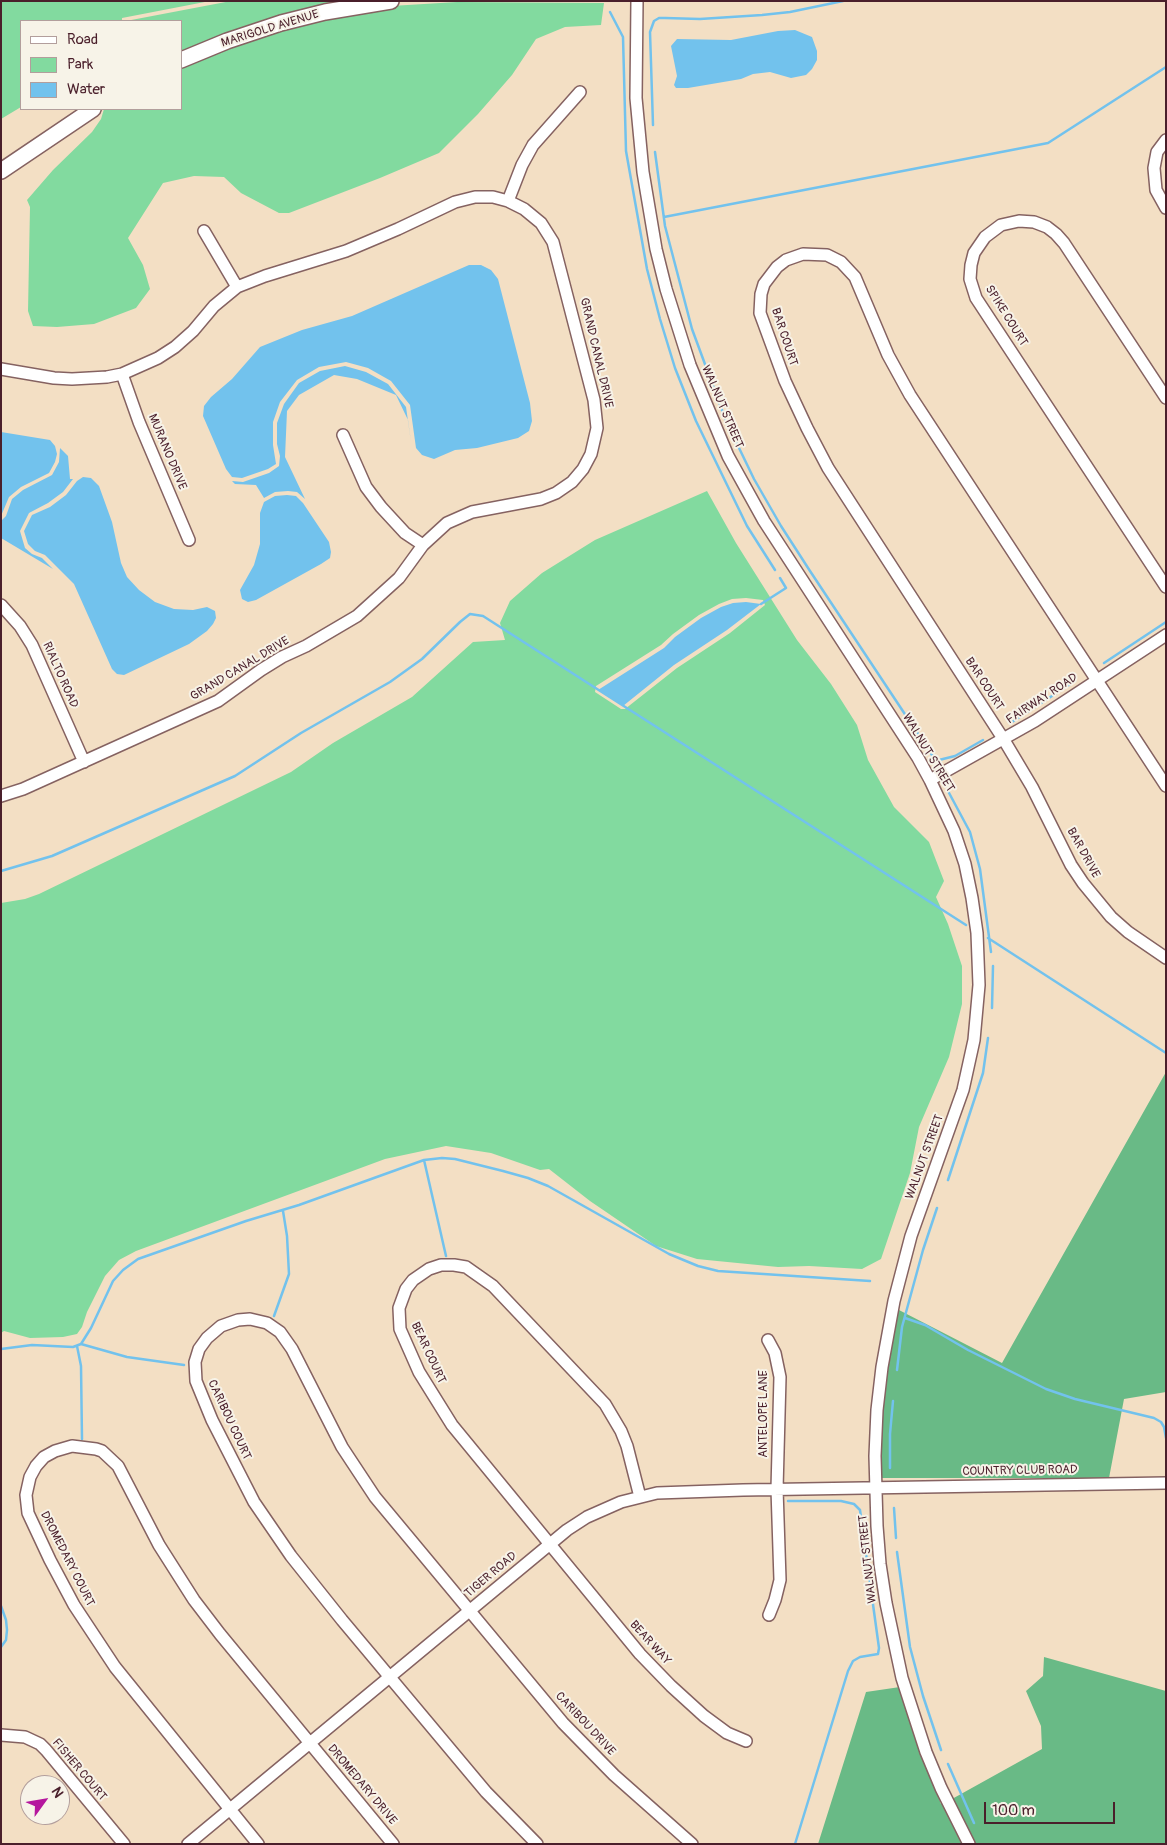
<!DOCTYPE html>
<html>
<head>
<meta charset="utf-8">
<style>
	body { margin:0 }
	#map { position:relative; width:1167px; height:1845px; overflow:hidden; background:#f3dfc4; font-family:Pangolin,sans-serif }
	canvas { display:block }
	.frame { position:absolute; inset:0; border:2px solid #4a1f2b; pointer-events:none }
	.legend { position:absolute; left:20px; top:20px; width:162px; height:90px; box-sizing:border-box; background:#f7f3e8; border:1px solid #b29e9c; margin:0; padding:6px 9px; list-style:none; font-size:15px; color:#4a1f2b }
	.legend li { display:flex; align-items:center; gap:10px; height:25px }
	.legend b { width:25px; border:1px solid #b29e9c }
	.north { position:absolute; left:20px; top:1775px; width:50px; height:50px; box-sizing:border-box; background:#f7f3e8; border:1px solid #b29e9c; border-radius:50%; rotate:58deg; font-size:14px; font-weight:700; line-height:20px; text-align:center; color:#4a1f2b }
	.north::after { content:''; display:block; margin:auto; width:18px; height:22px; background:#b5179e; clip-path:polygon(50% 0,100% 100%,50% 72%,0 100%) }
	.scale { position:absolute; left:984px; top:1802px; width:131px; height:22px; box-sizing:border-box; border:2px solid #4a1f2b; border-top:0; padding-left:6px; font-size:15px; line-height:18px; white-space:nowrap; color:#4a1f2b; -webkit-text-stroke:4px #f7f3e8; paint-order:stroke }
</style>
</head>
<body>
<div id="map">
<canvas width="1167" height="1845"></canvas>
<div class="frame"></div>
<ul class="legend">
<li><b style="height:6px;background:#fff"></b>Road</li>
<li><b style="height:14px;background:#82da9f"></b>Park</li>
<li><b style="height:14px;background:#72c2ed"></b>Water</li>
</ul>
<div class="north">N</div>
<div class="scale">100 m</div>
</div>
<script>
const ctx = document.querySelector('canvas').getContext('2d');
ctx.lineJoin = 'round';
function paint(path, color) { ctx.fillStyle = color; ctx.fill(path, 'evenodd'); }
const shape = rows => new Path2D(rows.map(r => 'M' + r).join(''));
function trace(path, color, width, dash) { ctx.strokeStyle = color; ctx.lineWidth = width; ctx.lineCap = dash ? 'butt' : 'round'; ctx.setLineDash(dash || []); ctx.stroke(path); }
function label(font, color, halo, rows, align = 'center') {
  ctx.font = font + ' Pangolin,sans-serif'; ctx.lineWidth = 4; ctx.setLineDash([]); ctx.textBaseline = 'middle'; ctx.strokeStyle = halo; ctx.fillStyle = color; for (const [text, x, y, turn = 0] of rows) {
    ctx.save(); ctx.translate(x, y); ctx.rotate((+turn || 0) * Math.PI / 180); ctx.textAlign = isNaN(turn) ? turn : align; if (halo) ctx.strokeText(text, 0, 0); ctx.fillText(text, 0, 0); ctx.restore();
  }
}
paint(shape([
	[1,1,210,1,122,18,122,21,21,21,21,107,1,119],
	[231,1,358,1,181,55,181,21,126,21],
	[457,2,604,3,601,25,565,27,536,39,512,75,478,114,439,153,380,178,289,213,279,213,241,193,224,177,194,176,163,183,128,238,143,265,150,289,136,308,94,324,57,327,33,326,28,311,30,207,27,200,53,170,92,132,101,119,104,109,181,109,181,65,282,27,391,6],
	[707,491,736,543,797,640,831,684,857,725,868,760,894,807,929,842,944,881,936,897,948,924,962,966,962,1004,949,1057,919,1127,910,1173,881,1259,862,1269,809,1266,778,1267,697,1259,656,1246,590,1201,549,1169,540,1170,491,1153,446,1146,385,1159,136,1251,119,1260,105,1276,87,1312,82,1327,77,1334,63,1337,30,1338,4,1331,1,1333,1,903,25,899,39,894,291,772,333,743,412,697,473,642,505,640,500,623,510,601,542,573,595,540],
	[746,598,763,600,765,605,730,633,677,668,625,709,621,709,595,692,596,686,661,645,673,634,699,615,719,604,732,599]
]), '#82da9f');
paint(shape([
	[1166,1072,1166,1392,1124,1399,1109,1478,880,1478,881,1426,886,1376,897,1309,1002,1363],
	[1044,1657,1166,1691,1166,1844,975,1844,952,1799,1042,1749,1041,1726,1026,1691,1043,1676],
	[900,1687,909,1717,941,1804,943,1803,963,1844,818,1844,866,1692]
]), '#69ba86');
paint(shape([
	[795,30,812,37,817,51,817,60,812,69,806,75,791,78,770,72,753,74,741,79,688,88,676,88,674,85,677,76,671,46,677,39,731,40,778,31],
	[469,265,481,265,491,270,498,279,530,403,532,421,529,431,518,438,477,448,455,450,434,459,422,455,416,448,410,405,391,381,368,368,346,362,319,367,297,380,280,402,273,422,273,445,276,464,268,469,242,478,232,477,226,469,203,416,204,406,211,397,232,379,260,347,302,330,352,316],
	[345,366,366,372,388,384,406,407,411,442,408,420,396,395,357,379,334,375,299,395,287,411,285,457,305,499,297,492,288,491,275,492,264,498,256,485,235,484,232,481,243,482,269,473,279,466,280,456,277,444,277,423,284,404,299,383,320,371],
	[1,432,50,440,55,446,57,454,55,462,49,473,21,487,9,497,1,516],
	[60,448,68,456,70,479,73,479,63,492,48,503,29,513,20,531,25,548,32,554,42,558,53,569,1,538,1,521,6,516,12,499,23,490,52,475,59,462],
	[83,477,91,478,99,486,112,522,121,563,127,577,139,590,155,602,174,609,193,610,207,607,215,611,216,618,213,624,207,631,189,644,124,675,117,674,112,669,74,584,45,555,35,551,28,544,24,531,32,515,50,507,66,495,77,481],
	[287,495,296,496,303,503,329,542,331,552,330,558,321,564,256,600,248,602,242,599,240,590,254,565,260,544,260,513,264,502,275,496],
	[746,602,761,604,727,630,674,665,623,706,598,690,664,648,675,637,701,618,721,607,733,603]
]), '#72c2ed');
trace(shape([
	[610,12,623,37,626,151,647,269,660,319,675,368,696,421,747,526,775,570],
	[653,125,650,32,654,21,659,18,665,18,700,19,762,15,790,12,843,1],
	[655,152,665,226,692,329,726,421,754,479,781,526,810,571,934,758,939,760,955,756,983,740],
	[664,217,1048,143,1166,67],
	[761,604,786,588,780,578],
	[1104,663,1166,622],
	[1012,722,1075,681],
	[948,791,970,832,980,869,991,952],
	[1,871,52,856,235,776,301,733,390,682,422,659,460,622,470,614,483,616,966,925],
	[988,938,1166,1053],
	[992,1008,993,966],
	[424,1160,446,1256],
	[948,1180,983,1073,988,1038],
	[274,1316,289,1274,287,1236,283,1211],
	[905,1318,925,1325,968,1350,1046,1389,1075,1399,1154,1418,1161,1422,1164,1427,1166,1438],
	[81,1344,127,1357,184,1365],
	[77,1346,81,1366,82,1439],
	[1,1349,32,1345,73,1347,81,1344,91,1328,113,1281,123,1270,138,1259,246,1221,299,1205,424,1160,442,1158,455,1159,503,1171,528,1178,548,1186,669,1254,698,1266,718,1271,870,1281],
	[897,1370,902,1327,923,1250,937,1208],
	[890,1468,890,1434,893,1401],
	[788,1501,841,1501,854,1504,860,1510,879,1648,878,1654,860,1657,853,1661,848,1671,795,1844],
	[894,1508,896,1538],
	[897,1552,910,1647,923,1696,941,1750],
	[1,1606,6,1620,7,1630,6,1640,1,1647],
	[948,1764,974,1823]
]), '#72c2ed', 2.5);
const minor = shape([
	[637,1,636,98,643,172,656,249,666,289,690,365,728,456,764,521,918,758,930,780,954,831,965,864,972,898,977,933,979,985,974,1040,963,1090,911,1236,894,1301,882,1367,877,1410,875,1456,877,1526,880,1564,886,1603,902,1678,926,1752,941,1788,969,1844],
	[1166,140,1157,152,1154,168,1156,190,1166,208],
	[508,201,522,165,533,145,580,92],
	[204,231,237,287],
	[1,369,54,378,72,379,107,377,122,374,158,358,175,347,193,331,214,306,237,287,265,276,346,251,398,229,455,202,475,197,493,197,508,201,524,209,541,223,553,242,594,400,597,428,591,454,583,469,572,482,556,493,541,499,472,512,447,523,423,545,399,578,357,616,306,646,282,657,261,670,218,701,23,789,1,796],
	[122,374,139,422,189,540],
	[1166,398,1064,243,1056,234,1047,227,1034,222,1019,221,1001,225,985,237,974,253,971,265,970,279,976,298,1166,587],
	[343,435,366,487,381,507,405,533,423,545],
	[1,605,20,626,32,645,84,762],
	[930,780,1035,721,1166,635],
	[1166,786,910,395,888,355,855,277,841,262,827,255,803,254,786,260,777,267,764,284,761,294,760,313,785,381,807,428,828,468,1004,740,1032,787,1071,865,1083,883,1111,917,1128,932,1166,958],
	[768,1340,775,1353,780,1377,777,1489,780,1580,775,1600,769,1615],
	[640,1497,627,1446,621,1431,605,1404,493,1286,466,1267,454,1265,441,1265,429,1269,413,1280,406,1289,399,1308,400,1329,419,1372,452,1425,640,1654,671,1686,704,1716,727,1733,746,1741],
	[1,1735,25,1737,40,1744,46,1750,124,1844],
	[188,1844,567,1530,587,1517,621,1502,657,1493,743,1490,1166,1483],
	[258,1844,115,1667,74,1605,50,1560,28,1513,26,1495,30,1477,36,1466,44,1457,55,1451,72,1446,96,1449,102,1451,118,1466,159,1545,194,1600,220,1634,393,1844],
	[537,1844,486,1792,342,1620,291,1556,254,1502,212,1420,196,1381,195,1362,199,1349,207,1338,221,1326,238,1320,250,1319,267,1323,280,1332,292,1349,342,1447,375,1497,563,1723,614,1775,692,1844]
]);
const major = shape([
	[181,60,227,41,281,23,325,12,391,1],
	[1,171,93,109]
]);
trace(minor, '#856261', 14);
trace(major, '#856261', 18);
trace(minor, '#fff', 11);
trace(major, '#fff', 15);
label('12px', '#4a1f2b', '#f7f3e8', [
	["MARIGOLD AVENUE",270,29,-17],
	["SPIKE COURT",1006,316,58],
	["BAR COURT",784,337,72],
	["GRAND CANAL DRIVE",596,353,77],
	["WALNUT STREET",722,407,67],
	["MURANO DRIVE",167,452,67],
	["GRAND CANAL DRIVE",240,669,-31],
	["RIALTO ROAD",60,675,66],
	["BAR COURT",984,684,57],
	["FAIRWAY ROAD",1042,699,-33],
	["WALNUT STREET",928,753,59],
	["BAR DRIVE",1083,853,61],
	["WALNUT STREET",925,1157,-70],
	["BEAR COURT",428,1353,65],
	["ANTELOPE LANE",764,1414,-90],
	["CARIBOU COURT",229,1420,65],
	["COUNTRY CLUB ROAD",1020,1471,-1],
	["DROMEDARY COURT",67,1559,63],
	["WALNUT STREET",868,1559,-96],
	["TIGER ROAD",491,1575,-40],
	["BEAR WAY",650,1643,48],
	["CARIBOU DRIVE",585,1724,47],
	["FISHER COURT",79,1770,50],
	["DROMEDARY DRIVE",362,1785,50]
]);
</script>
</body>
</html>
